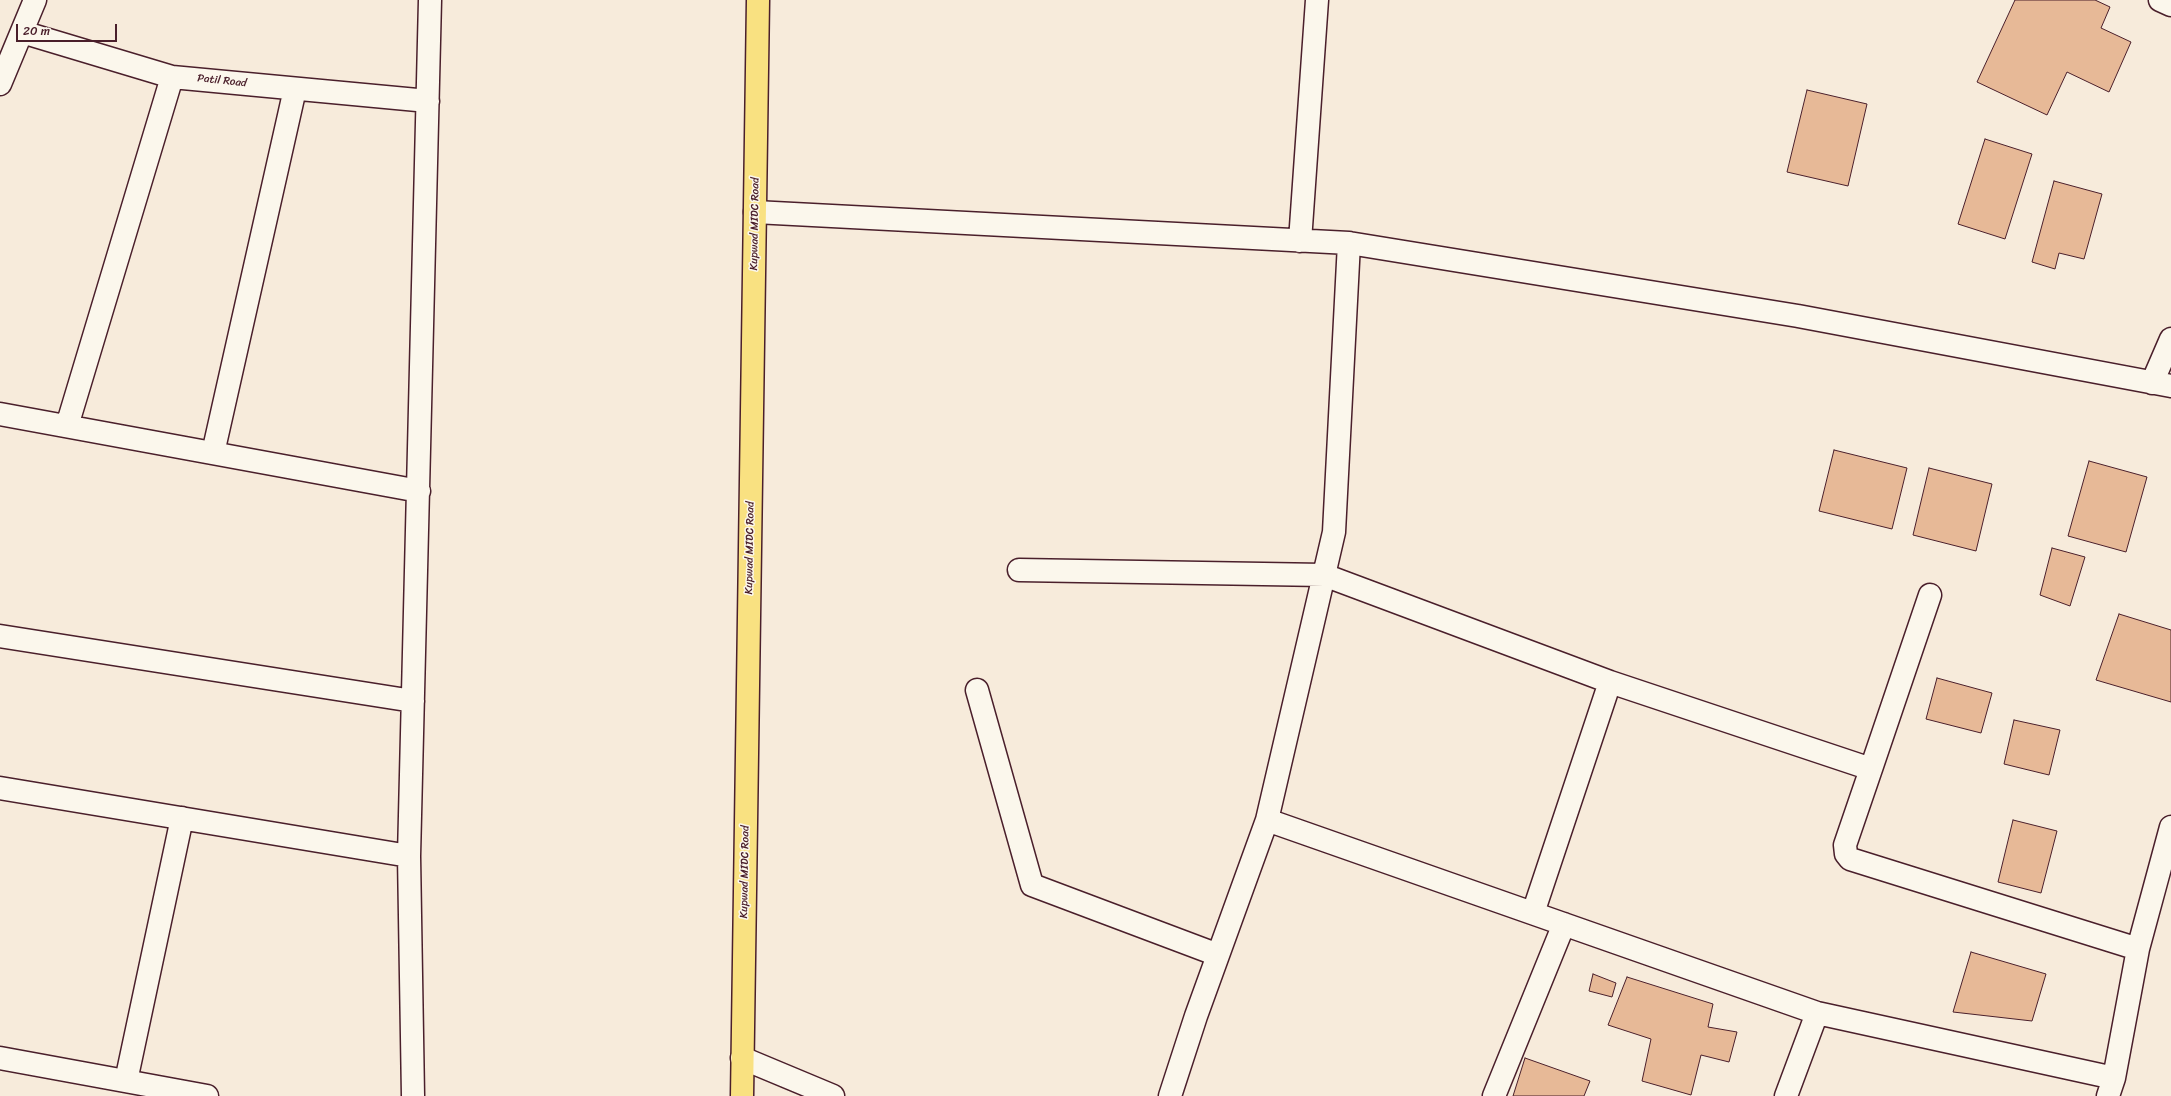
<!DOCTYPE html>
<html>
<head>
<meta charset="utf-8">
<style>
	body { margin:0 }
	#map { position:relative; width:2171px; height:1096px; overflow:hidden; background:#f7ebdb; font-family:Sriracha,sans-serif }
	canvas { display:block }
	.scale { position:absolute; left:16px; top:24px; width:101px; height:18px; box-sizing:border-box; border:2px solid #4a1f2b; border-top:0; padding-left:5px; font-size:12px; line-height:14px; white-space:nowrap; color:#4a1f2b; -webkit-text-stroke:3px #fbf7ec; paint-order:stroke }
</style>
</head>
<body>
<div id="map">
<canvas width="2171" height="1096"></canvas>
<div class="scale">20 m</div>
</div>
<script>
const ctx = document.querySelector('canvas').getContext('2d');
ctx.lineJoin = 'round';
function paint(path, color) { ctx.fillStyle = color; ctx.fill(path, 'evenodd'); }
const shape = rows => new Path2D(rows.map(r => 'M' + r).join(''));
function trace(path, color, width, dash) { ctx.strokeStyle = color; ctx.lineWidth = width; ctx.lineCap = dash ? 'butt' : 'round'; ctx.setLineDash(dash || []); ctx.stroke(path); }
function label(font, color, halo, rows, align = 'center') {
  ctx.font = font + ' Sriracha,sans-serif'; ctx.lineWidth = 3; ctx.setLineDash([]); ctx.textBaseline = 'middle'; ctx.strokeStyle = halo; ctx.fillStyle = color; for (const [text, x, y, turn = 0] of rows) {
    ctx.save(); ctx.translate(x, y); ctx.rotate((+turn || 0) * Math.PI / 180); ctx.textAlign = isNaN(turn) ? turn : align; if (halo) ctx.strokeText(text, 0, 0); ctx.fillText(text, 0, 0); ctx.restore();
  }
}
const building = shape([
	[2015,0,2095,0,2110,7,2101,28,2131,42,2109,92,2067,72,2047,115,1977,82,2015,0],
	[1807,90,1867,104,1848,186,1787,172,1807,90],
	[1985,139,2032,154,2005,239,1958,224,1985,139],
	[2054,181,2102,194,2084,259,2059,253,2055,269,2032,262,2054,181],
	[1834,450,1907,468,1892,529,1819,511,1834,450],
	[2089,461,2147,477,2126,552,2068,536,2089,461],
	[1929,468,1992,484,1976,551,1913,535,1929,468],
	[2052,548,2085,557,2070,606,2040,595,2052,548],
	[2119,614,2171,630,2171,702,2096,680,2119,614],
	[1937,678,1992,693,1981,733,1926,719,1937,678],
	[2014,720,2060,730,2049,775,2004,764,2014,720],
	[2013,820,2057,831,2041,893,1998,882,2013,820],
	[1971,952,2046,974,2032,1021,1953,1012,1971,952],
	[1593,974,1616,983,1612,997,1589,991,1593,974],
	[1627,977,1713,1004,1708,1027,1737,1032,1729,1062,1701,1055,1691,1095,1642,1081,1651,1039,1608,1025,1627,977],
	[1525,1058,1590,1081,1584,1096,1513,1096,1525,1058]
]);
paint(building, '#e7b997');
trace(building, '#4a1f2b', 1);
const minor = shape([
	[2160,0,2171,5],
	[22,32,172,77,428,101],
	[0,84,35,0],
	[755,212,1349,243],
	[1300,241,1317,0],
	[2152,383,2171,339],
	[0,414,419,491],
	[67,426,172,77],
	[213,453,295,89],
	[1019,570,1324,575,1610,682,1871,769,1845,845,1846,854,1850,859,2138,949],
	[0,636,413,701],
	[977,690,1032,885,1218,955],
	[1871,769,1930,595],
	[0,788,409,856],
	[1267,820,1817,1013,2114,1078],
	[1533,913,1610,682],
	[0,1058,207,1096],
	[742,1058,833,1096],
	[126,1081,182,818],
	[413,1096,409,856,430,0],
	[1170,1096,1196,1016,1267,820,1334,532,1349,243,1798,316,2171,386],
	[1494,1096,1564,924],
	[1786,1096,1817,1013],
	[2108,1096,2114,1078,2138,949,2171,827]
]);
const primary = shape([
	[742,1096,758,0]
]);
trace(minor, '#4a1f2b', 25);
trace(primary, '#4a1f2b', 25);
trace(minor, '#fbf7ec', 22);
trace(primary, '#f9e181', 22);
label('11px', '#4a1f2b', '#fbf7ec', [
	["Patil Road",222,81,6],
	["Kupwad MIDC Road",755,224,-89],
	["Kupwad MIDC Road",750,548,-89],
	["Kupwad MIDC Road",745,872,-89]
]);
</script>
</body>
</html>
